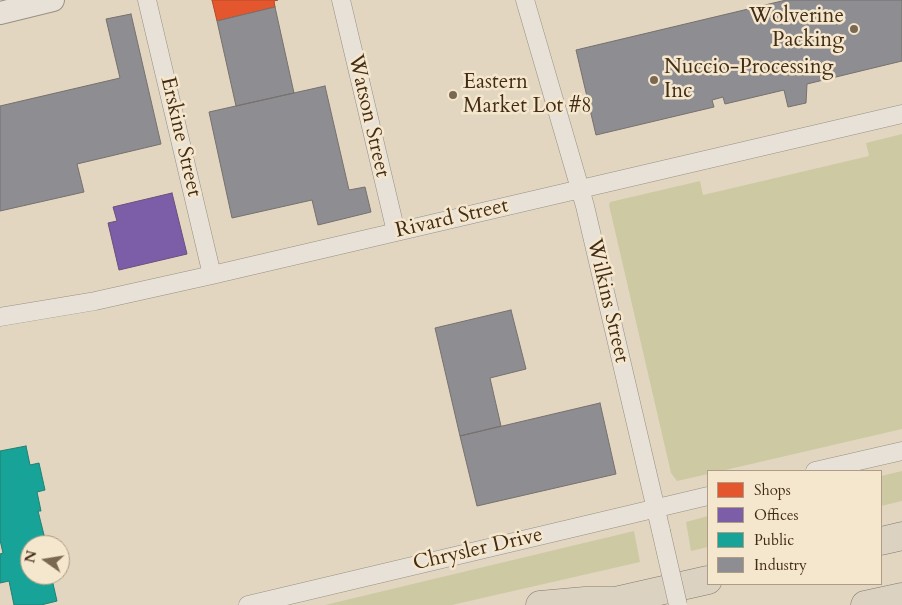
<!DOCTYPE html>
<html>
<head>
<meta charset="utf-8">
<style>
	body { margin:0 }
	#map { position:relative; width:902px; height:605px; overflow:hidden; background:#e2d6c1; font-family:Cardo,serif }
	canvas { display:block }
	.legend { position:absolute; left:707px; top:470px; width:175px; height:115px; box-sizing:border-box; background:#f5e7ce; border:1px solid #ae9c84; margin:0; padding:6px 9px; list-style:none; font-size:15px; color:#432c16 }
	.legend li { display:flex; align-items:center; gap:10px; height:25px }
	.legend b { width:25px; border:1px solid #ae9c84 }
	.north { position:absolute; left:20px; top:535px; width:50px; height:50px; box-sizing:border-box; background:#f5e7ce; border:1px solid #ae9c84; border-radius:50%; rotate:283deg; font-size:14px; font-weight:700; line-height:20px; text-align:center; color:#432c16 }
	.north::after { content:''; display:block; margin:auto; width:18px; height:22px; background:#7b6852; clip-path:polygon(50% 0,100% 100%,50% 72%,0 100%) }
</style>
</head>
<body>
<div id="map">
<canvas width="902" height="605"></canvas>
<ul class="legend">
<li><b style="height:14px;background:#e4572e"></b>Shops</li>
<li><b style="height:14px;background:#7b5ea7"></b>Offices</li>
<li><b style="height:14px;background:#17a398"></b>Public</li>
<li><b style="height:14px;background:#8d8d92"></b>Industry</li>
</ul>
<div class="north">N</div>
</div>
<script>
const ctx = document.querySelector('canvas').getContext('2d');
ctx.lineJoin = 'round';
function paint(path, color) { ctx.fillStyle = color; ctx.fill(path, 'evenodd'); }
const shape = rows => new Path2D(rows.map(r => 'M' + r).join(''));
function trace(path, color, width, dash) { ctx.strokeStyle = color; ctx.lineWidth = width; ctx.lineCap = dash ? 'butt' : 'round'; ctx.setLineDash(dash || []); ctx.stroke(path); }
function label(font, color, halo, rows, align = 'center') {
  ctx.font = font + ' Cardo,serif'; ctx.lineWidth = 5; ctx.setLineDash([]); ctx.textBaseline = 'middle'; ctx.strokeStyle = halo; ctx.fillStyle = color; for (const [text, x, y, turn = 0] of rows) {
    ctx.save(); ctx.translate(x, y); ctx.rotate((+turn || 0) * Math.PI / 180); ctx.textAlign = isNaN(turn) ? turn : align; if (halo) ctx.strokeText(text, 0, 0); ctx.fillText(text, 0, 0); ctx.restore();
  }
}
paint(shape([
	[902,134,902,429,721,471,708,471,708,474,677,481,671,473,609,205,610,202,700,181,703,195,869,156,866,143],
	[902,471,902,501,881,506,881,476],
	[708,516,708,547,691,551,686,522],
	[634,531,640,562,452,605,325,605]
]), '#cdc9a3');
const shops = shape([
	[212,0,278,0,274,1,275,7,217,21,212,0]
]);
paint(shops, '#e4572e');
trace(shops, '#b44a27', 1);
const offices = shape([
	[172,193,187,254,119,270,108,223,117,221,113,207,172,193]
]);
paint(offices, '#7b5ea7');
trace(offices, '#6a4f7c', 1);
const public = shape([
	[26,446,30,465,39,463,45,490,37,492,41,511,38,511,46,543,44,545,30,545,30,575,51,575,57,601,41,605,14,605,9,581,0,583,0,554,3,553,0,540,0,451,26,446]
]);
paint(public, '#17a398');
trace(public, '#247f71', 1);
const industry = shape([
	[786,0,902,0,902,61,807,84,806,103,788,107,784,90,725,104,723,97,712,100,714,107,596,135,576,50,786,0],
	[275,7,294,93,236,106,217,21,275,7],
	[131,14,161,144,77,164,84,192,0,211,0,106,120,78,106,19,131,14],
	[325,86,349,190,365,187,371,212,318,225,312,200,232,218,209,112,325,86],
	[511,310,526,369,490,378,501,426,460,436,435,328,511,310],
	[600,403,616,474,477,506,460,436,600,403]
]);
paint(industry, '#8d8d92');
trace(industry, '#77706d', 1);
const minor = shape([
	[147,0,212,275],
	[341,0,396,232],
	[525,0,585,206,661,531],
	[0,317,95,301,212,275,902,114],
	[815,471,902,451],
	[248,605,708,496]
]);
const tertiary = shape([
	[0,13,53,0]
]);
const motorway = shape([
	[881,541,902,536],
	[540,605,585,601,614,601],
	[598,605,708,580],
	[865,605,902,597]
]);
trace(minor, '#999081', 19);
trace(tertiary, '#999081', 24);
trace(motorway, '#82786b', 29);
trace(minor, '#e7e1d7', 18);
trace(tertiary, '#e7e1d7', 22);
trace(motorway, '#dbd2c2', 28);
const minorBridge = shape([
	[661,531,678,605]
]);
trace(minorBridge, '#999081', 19, []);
trace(minorBridge, '#e7e1d7', 18);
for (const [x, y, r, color] of [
	[854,29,5,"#7b6852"],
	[654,80,5,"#7b6852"],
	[453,95,5,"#7b6852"]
]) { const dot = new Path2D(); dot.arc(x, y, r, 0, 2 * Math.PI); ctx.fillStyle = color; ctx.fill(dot); trace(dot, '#f5e7ce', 2); }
label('21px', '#432c16', '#f5e7ce', [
	["Wolverine",844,17,"right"],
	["Packing",844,41,"right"],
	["Nuccio-Processing",664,68],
	["Inc",664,92],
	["Eastern",463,83],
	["Market Lot #8",463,107]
], 'left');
label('21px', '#432c16', '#f5e7ce', [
	["Watson Street",368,116,77],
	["Erskine Street",180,137,77],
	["Rivard Street",452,219,-13],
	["Wilkins Street",607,301,77],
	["Chrysler Drive",478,550,-13]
]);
</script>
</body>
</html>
